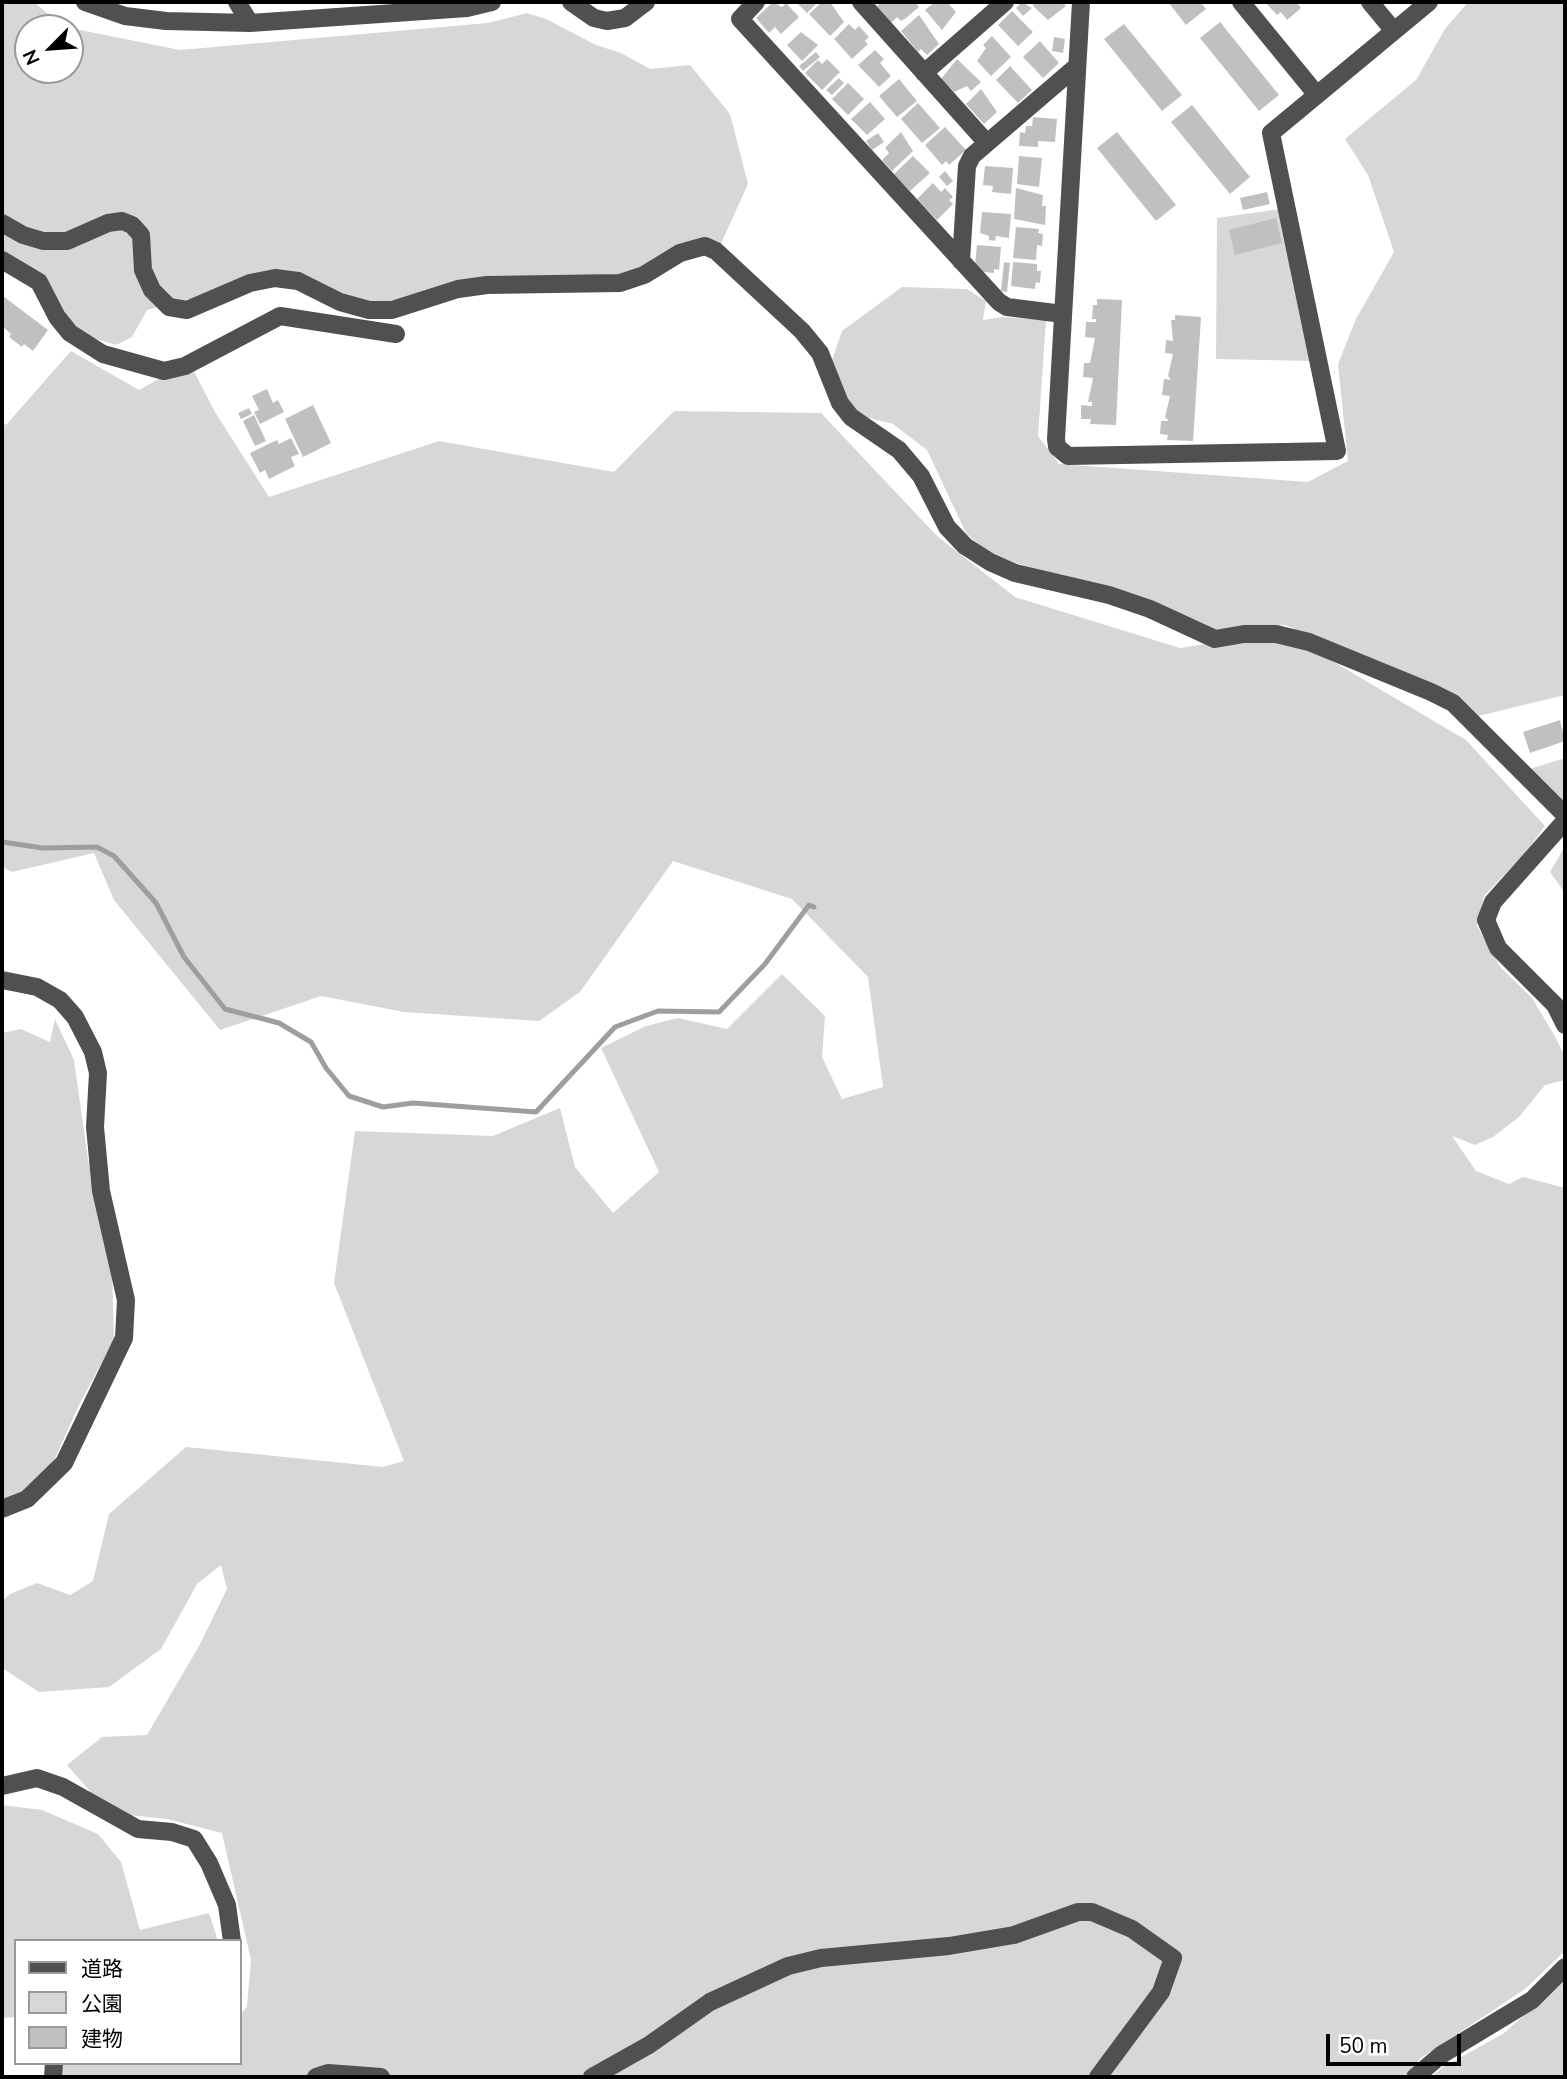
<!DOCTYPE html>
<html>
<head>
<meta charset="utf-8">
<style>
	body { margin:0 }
	#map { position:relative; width:1567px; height:2079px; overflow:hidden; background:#fff; font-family:"Nunito Sans","Noto Sans JP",sans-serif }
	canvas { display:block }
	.frame { position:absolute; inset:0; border:4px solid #000; pointer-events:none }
	.legend { position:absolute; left:14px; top:1939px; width:228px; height:126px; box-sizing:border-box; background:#fff; border:2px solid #999; margin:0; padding:9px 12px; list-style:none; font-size:21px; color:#000 }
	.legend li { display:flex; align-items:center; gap:14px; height:35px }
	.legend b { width:35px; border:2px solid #999 }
	.north { position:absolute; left:14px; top:14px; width:70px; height:70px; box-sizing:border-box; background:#fff; border:2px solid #999; border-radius:50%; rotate:245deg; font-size:19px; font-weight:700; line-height:28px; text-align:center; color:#000 }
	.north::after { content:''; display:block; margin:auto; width:24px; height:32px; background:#000; clip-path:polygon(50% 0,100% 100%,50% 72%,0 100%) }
	.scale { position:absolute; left:1326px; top:2034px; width:135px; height:32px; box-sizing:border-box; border:4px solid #000; border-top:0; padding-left:9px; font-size:21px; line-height:24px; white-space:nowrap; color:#000; -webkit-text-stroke:5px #fff; paint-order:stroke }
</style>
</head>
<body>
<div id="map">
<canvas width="1567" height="2079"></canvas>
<div class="frame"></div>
<ul class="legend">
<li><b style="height:9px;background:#505050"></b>道路</li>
<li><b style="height:19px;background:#d7d7d7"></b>公園</li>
<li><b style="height:19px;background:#c0c0c0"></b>建物</li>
</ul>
<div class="north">N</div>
<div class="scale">50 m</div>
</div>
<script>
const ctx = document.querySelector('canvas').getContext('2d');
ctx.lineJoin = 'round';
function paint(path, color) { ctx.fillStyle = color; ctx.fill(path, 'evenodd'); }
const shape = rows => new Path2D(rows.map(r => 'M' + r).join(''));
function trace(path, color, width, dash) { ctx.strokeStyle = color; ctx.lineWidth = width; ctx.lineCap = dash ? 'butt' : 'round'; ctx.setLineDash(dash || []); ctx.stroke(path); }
paint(shape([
	[2,2,34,2,62,26,69,28,28,28,28,70,70,70,70,28,180,50,488,23,527,13,546,19,596,45,621,53,650,69,690,65,730,114,748,184,719,248,682,251,623,286,479,289,398,313,299,282,198,297,147,310,132,337,116,345,83,335,59,308,50,284,2,250],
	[1468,2,1565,2,1565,695,1474,717,1450,696,1285,625,1216,631,1131,593,1040,571,990,554,966,533,927,450,893,424,862,416,845,397,832,360,842,331,902,287,967,289,986,301,983,320,1002,317,1046,320,1038,436,1059,464,1308,482,1348,461,1338,364,1356,319,1394,252,1368,175,1345,139,1416,80,1445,29],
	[1280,209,1313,361,1216,359,1217,218],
	[71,351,139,390,189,362,215,412,269,497,439,441,614,472,674,411,821,413,937,536,1015,597,1180,648,1261,635,1317,652,1466,740,1545,826,1526,852,1484,896,1477,926,1501,968,1532,998,1556,1038,1565,1057,1565,1080,1545,1085,1519,1117,1493,1137,1475,1145,1452,1136,1476,1171,1509,1184,1523,1177,1565,1188,1565,1951,1525,1989,1421,2058,1403,2077,57,2077,63,2063,240,2063,240,2016,247,2006,251,1960,222,1833,167,1819,109,1813,67,1765,102,1737,147,1735,199,1646,227,1589,221,1565,197,1584,161,1649,109,1687,39,1692,2,1668,2,1601,10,1594,37,1583,70,1595,93,1581,109,1514,186,1447,383,1467,404,1461,334,1283,355,1131,493,1136,560,1108,575,1167,613,1213,659,1172,601,1048,646,1026,678,1018,727,1029,782,974,825,1016,822,1057,842,1099,883,1087,868,977,792,899,673,861,580,992,539,1021,404,1012,321,996,220,1030,114,900,94,853,12,872,2,867,2,422,6,425],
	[1565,758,1565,806,1530,769],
	[1565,846,1565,893,1550,872],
	[55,1019,74,1060,88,1159,112,1270,114,1340,79,1405,51,1467,26,1494,2,1504,2,1033,21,1029,50,1042],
	[2,1805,42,1810,98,1834,121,1862,140,1930,209,1913,218,1941,16,1941,16,2017,2,2018],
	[1565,1979,1565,2077,1431,2077,1443,2067,1503,2034]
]), '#d7d7d7');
trace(shape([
	[2,842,43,848,97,847,114,856,156,903,184,957,225,1009,279,1023,311,1042,326,1068,349,1096,383,1107,413,1103,536,1112,615,1027,658,1011,719,1012,765,964,809,905,814,907]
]), '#9e9e9e', 5);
paint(shape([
	[773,2,782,7,786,3,799,17,781,34,775,27,769,33,756,18],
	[796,2,818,2,807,13],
	[822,2,830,2,844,22,830,36,809,14],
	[882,2,915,2,919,7,906,18,901,21,897,17,891,23,877,6],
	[935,2,947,2,956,12,942,30,925,10],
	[1022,2,1032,8,1023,16,1016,8],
	[1033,2,1062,2,1066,6,1048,20,1033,6],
	[1168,2,1200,2,1206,9,1186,25],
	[1265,2,1296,2,1301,8,1287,20,1281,12,1277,15],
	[1012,11,1033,32,1018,46,998,25],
	[919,15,939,44,927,55,921,49,918,52,901,31],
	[1220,22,1279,95,1259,111,1200,38],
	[849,24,855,30,859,26,869,37,865,41,868,44,852,59,834,39],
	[1124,24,1182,95,1162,111,1104,39],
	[801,32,818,45,802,61,787,45],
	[992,36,1011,57,991,76,977,61,986,48,983,45],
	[1054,37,1065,39,1063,53,1052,51],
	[1040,41,1059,63,1043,78,1023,57],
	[875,50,884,59,880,63,891,76,879,87,858,65],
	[816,52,820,57,803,71,799,66],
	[827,59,840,72,822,90,805,73,818,60,822,64],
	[957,59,981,82,971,91,967,86,954,92,941,79],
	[1010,66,1032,90,1018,103,996,80],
	[839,78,844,83,832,95,826,90],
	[899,79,917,101,897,117,879,96],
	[848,83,864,99,848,115,832,99],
	[981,89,997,112,984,124,966,104],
	[870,102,885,119,867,135,851,119],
	[918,103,940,128,922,143,901,119],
	[1192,105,1250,177,1230,194,1171,122],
	[1033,117,1057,119,1055,142,1038,141,1038,147,1019,146,1020,132,1025,133,1026,126,1032,126],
	[945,127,966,150,949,165,946,161,942,165,925,145],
	[901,132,913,151,892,171,882,160,889,153,885,148],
	[1117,132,1176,205,1156,221,1097,148],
	[878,133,884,142,872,150,866,141],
	[913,156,930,173,910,191,894,174],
	[1019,156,1042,158,1039,187,1017,184],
	[985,166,1013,168,1011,194,992,192,993,186,983,185],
	[945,171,953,181,947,186,939,177],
	[933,183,941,192,945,188,953,197,949,200,953,204,937,220,917,199],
	[1016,188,1043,195,1042,206,1046,206,1045,225,1014,219],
	[1267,192,1270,204,1243,210,1240,198],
	[982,212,1011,214,1009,238,996,236,995,241,989,240,989,236,980,233],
	[1276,218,1282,243,1235,255,1229,230],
	[1016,227,1039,229,1038,233,1043,234,1042,246,1037,245,1036,260,1013,258],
	[977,245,1001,247,999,270,994,269,994,273,983,272,975,265],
	[1004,262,1010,263,1007,292,1001,291],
	[1013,262,1037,264,1037,271,1041,271,1040,283,1036,282,1035,289,1011,286],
	[3,296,48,330,33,351,24,344,22,347,9,337,11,334,2,326],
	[1097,299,1122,300,1116,425,1090,424,1091,419,1081,419,1081,405,1092,406,1092,402,1088,402,1093,378,1083,377,1084,363,1090,363,1095,338,1085,337,1086,322,1096,322,1096,319,1092,319,1093,305,1097,305],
	[1175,315,1201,317,1193,441,1167,440,1168,435,1160,434,1161,421,1169,421,1165,417,1170,396,1162,395,1164,379,1171,380,1168,376,1173,354,1165,353,1166,340,1173,341,1171,320,1175,320],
	[267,389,273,403,278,400,284,412,260,424,254,412,259,410,252,396],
	[313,405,331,443,303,457,285,419],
	[249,408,252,414,241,419,238,413],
	[254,415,266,441,255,446,243,421],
	[291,438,299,454,291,457,295,466,269,479,265,470,260,473,250,453,277,440,279,444],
	[1560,720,1565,741,1530,753,1523,732]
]), '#c0c0c0');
trace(shape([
	[85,2,125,16,166,21,250,23,467,8,492,2],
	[237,2,250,23],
	[571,2,594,18,607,21,625,18,646,2],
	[756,2,740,19,999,302,1007,307,1063,314],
	[861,2,987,143],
	[1081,2,1056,439,1057,447,1068,456,1337,451,1271,133,1429,2],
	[1241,2,1317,95],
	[1370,2,1394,31],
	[924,73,1005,2],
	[2,223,23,235,43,241,67,241,108,223,122,221,132,225,141,235,143,270,152,290,169,307,187,310,250,283,275,278,298,281,340,302,369,310,392,310,458,289,487,285,620,283,644,275,680,253,705,246,716,251,802,331,820,353,840,403,851,417,899,450,921,476,947,527,965,546,990,562,1015,573,1109,595,1150,609,1215,639,1244,634,1276,634,1309,642,1431,692,1453,703,1565,815],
	[2,260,39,282,57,317,70,333,103,354,164,371,185,366,280,316,396,334],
	[961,261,967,166,972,156,1077,66],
	[1565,821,1493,902,1486,920,1498,948,1555,1005,1565,1025],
	[2,980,37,987,60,1000,75,1017,93,1052,98,1073,95,1127,101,1191,126,1300,124,1338,64,1463,27,1499,2,1509],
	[2,1786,37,1778,63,1787,138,1829,172,1832,194,1839,209,1863,227,1905,232,1941],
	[53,2077,54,2063],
	[316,2077,328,2073,381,2077],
	[592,2077,649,2045,710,2002,788,1966,821,1958,949,1946,1014,1935,1078,1912,1092,1912,1132,1929,1173,1958,1161,1992,1098,2077],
	[1415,2077,1441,2055,1532,2000,1565,1967]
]), '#505050', 18);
</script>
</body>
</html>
